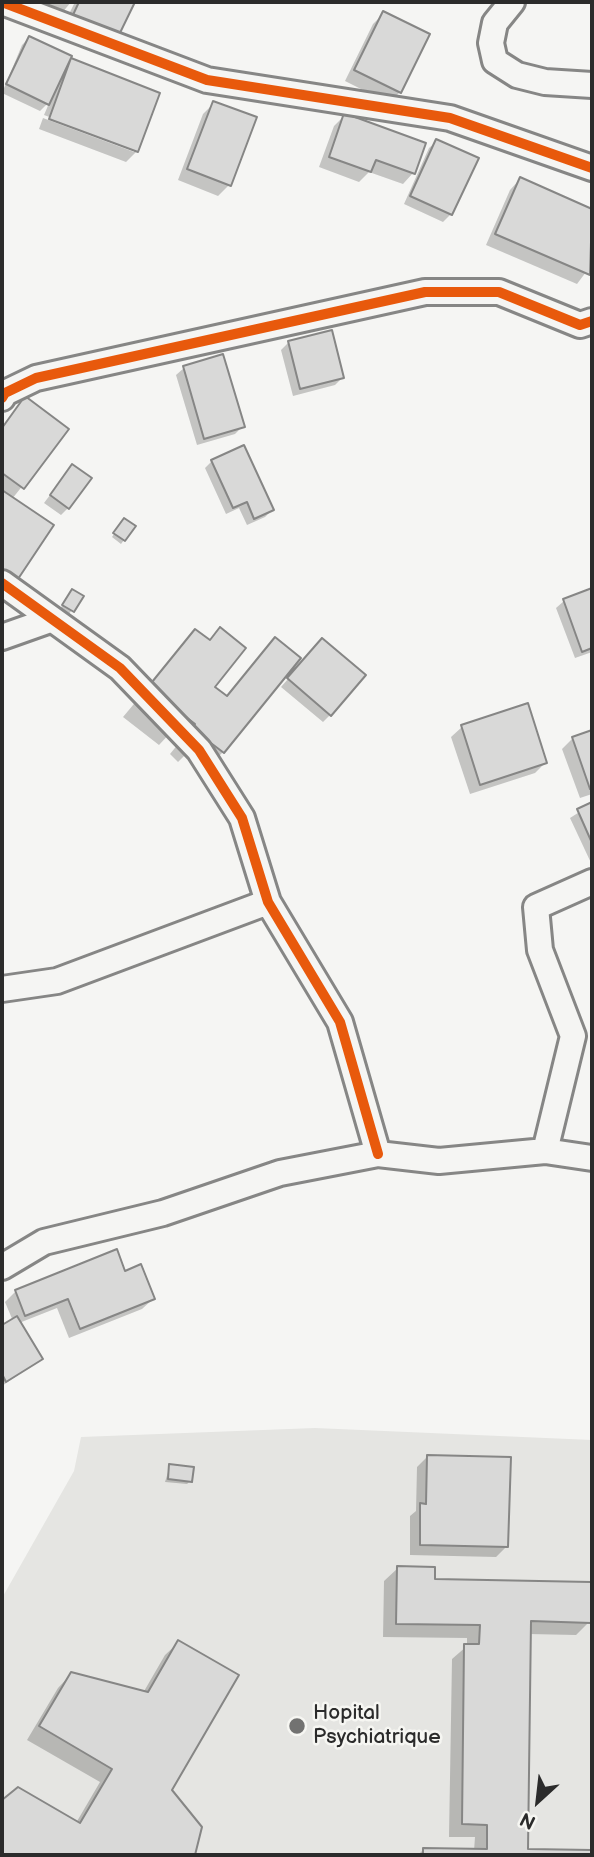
<!DOCTYPE html>
<html>
<head>
<meta charset="utf-8">
<style>
	body { margin:0 }
	#map { position:relative; width:594px; height:1857px; overflow:hidden; background:#f5f5f3; font-family:"Balsamiq Sans",sans-serif }
	canvas { display:block }
	.frame { position:absolute; inset:0; border:4px solid #2b2b2b; pointer-events:none }
	.north { position:absolute; left:503px; top:1766px; width:70px; height:70px; -webkit-text-stroke:5px #f6f6f2; paint-order:stroke; rotate:207deg; font-size:19px; font-weight:700; line-height:28px; text-align:center; color:#2b2b2b }
	.north::after { content:''; display:block; margin:auto; width:24px; height:32px; background:#2b2b2b; clip-path:polygon(50% 0,100% 100%,50% 72%,0 100%) }
</style>
</head>
<body>
<div id="map">
<canvas width="594" height="1857"></canvas>
<div class="frame"></div>
<div class="north">N</div>
</div>
<script>
const ctx = document.querySelector('canvas').getContext('2d');
ctx.lineJoin = 'round';
function paint(path, color) { ctx.fillStyle = color; ctx.fill(path, 'evenodd'); }
const shape = rows => new Path2D(rows.map(r => 'M' + r).join(''));
function trace(path, color, width, dash) { ctx.strokeStyle = color; ctx.lineWidth = width; ctx.lineCap = dash ? 'butt' : 'round'; ctx.setLineDash(dash || []); ctx.stroke(path); }
function label(font, color, halo, rows, align = 'center') {
  ctx.font = font + ' "Balsamiq Sans",sans-serif'; ctx.lineWidth = 5; ctx.setLineDash([]); ctx.textBaseline = 'middle'; ctx.strokeStyle = halo; ctx.fillStyle = color; for (const [text, x, y, turn = 0] of rows) {
    ctx.save(); ctx.translate(x, y); ctx.rotate((+turn || 0) * Math.PI / 180); ctx.textAlign = isNaN(turn) ? turn : align; if (halo) ctx.strokeText(text, 0, 0); ctx.fillText(text, 0, 0); ctx.restore();
  }
}
paint(shape([
	[315,1428,592,1440,592,1855,2,1855,2,1598,74,1471,81,1437]
]), '#e5e5e2');
paint(shape([
	[37,2,71,2,62,13],
	[75,2,133,2,116,38,62,28],
	[384,13,400,92,389,103,345,81,373,24],
	[29,38,65,67,72,60,137,151,126,162,39,129,43,118,134,152,134,149,44,115,50,101,40,111,2,93,22,45],
	[214,103,229,185,218,196,178,180,203,114],
	[345,115,413,173,403,184,369,172,359,182,319,167,334,126],
	[437,141,476,159,451,214,443,222,404,204,429,148],
	[520,179,592,211,592,264,577,284,486,245,510,190],
	[288,343,342,378,335,385,293,396,281,350],
	[222,357,243,426,235,434,197,445,176,375,184,368],
	[26,399,67,430,12,499,2,594,2,427],
	[212,461,272,510,265,517,247,525,239,508,226,514,205,468],
	[72,466,68,508,61,515,44,503],
	[121,524,124,540,121,544,112,537],
	[592,590,592,652,575,658,556,608,564,601],
	[69,595,81,597,69,614,60,609],
	[195,631,213,688,226,698,275,640,223,752,210,765,190,750,178,762,170,754,183,738,173,730,159,745,123,717],
	[315,648,330,715,323,722,281,687],
	[462,727,545,763,535,773,470,794,451,737],
	[592,732,592,794,580,798,562,749,573,738],
	[592,804,592,865,570,818],
	[124,1273,153,1299,142,1309,69,1338,57,1308,19,1323,41,1359,2,1386,2,1327,13,1321,5,1302,16,1291],
	[427,1457,507,1546,496,1557,410,1555,410,1516,416,1511,417,1467],
	[170,1466,190,1481,187,1484,165,1482],
	[398,1568,434,1581,589,1622,576,1635,529,1634,526,1851,592,1852,592,1855,418,1855,424,1849,474,1851,475,1837,449,1837,452,1659,467,1646,467,1638,383,1637,384,1581],
	[179,1642,170,1791,200,1827,193,1855,2,1855,2,1802,18,1789,76,1823,100,1782,27,1740,58,1688,71,1674,143,1693,165,1655]
]), '#0003');
const building = shape([
	[79,2,135,2,117,39,72,17,79,2],
	[383,11,430,34,401,93,354,70,383,11],
	[29,36,72,56,49,105,6,84,29,36],
	[71,58,160,93,138,152,49,119,71,58],
	[213,101,257,117,231,186,187,169,213,101],
	[344,113,426,143,415,174,376,160,371,172,329,157,344,113],
	[436,139,479,158,452,215,410,196,436,139],
	[520,177,592,209,590,275,495,234,520,177],
	[332,330,344,378,300,389,288,341,332,330],
	[223,354,245,427,204,439,183,366,223,354],
	[25,396,69,429,24,489,2,473,2,428,25,396],
	[244,445,274,510,254,519,247,502,233,508,211,460,244,445],
	[72,464,92,478,69,509,50,495,72,464],
	[2,490,54,525,14,585,2,577,2,490],
	[124,518,136,526,125,541,113,533,124,518],
	[592,588,592,648,582,652,563,599,592,588],
	[72,589,84,596,74,612,62,605,72,589],
	[220,627,246,648,215,687,227,696,275,637,301,658,224,753,203,737,193,750,181,740,195,724,186,717,173,733,135,703,195,629,210,640,220,627],
	[322,638,366,675,331,716,287,678,322,638],
	[528,703,547,763,480,785,461,725,528,703],
	[592,730,592,788,590,789,572,737,592,730],
	[592,802,592,843,577,809,592,802],
	[117,1249,125,1271,141,1264,155,1299,80,1329,68,1299,25,1316,15,1290,117,1249],
	[17,1316,43,1359,6,1382,2,1374,2,1325,17,1316],
	[427,1455,511,1457,508,1547,420,1545,420,1503,426,1504,427,1455],
	[169,1464,194,1467,192,1482,168,1479,169,1464],
	[397,1566,435,1567,435,1579,591,1582,591,1623,531,1621,528,1849,592,1850,592,1855,423,1855,423,1848,487,1849,487,1825,462,1824,464,1644,479,1644,480,1625,396,1624,397,1566],
	[178,1640,239,1675,172,1790,202,1827,195,1855,2,1855,2,1800,18,1787,80,1823,112,1769,39,1726,71,1672,148,1692,178,1640]
]);
paint(building, '#d9d9d8');
trace(building, '#868685', 2);
const street = shape([
	[2,2,207,80,450,118,592,168],
	[512,2,495,23,491,43,495,61,517,75,545,82,592,85],
	[2,398,5,393,36,378,425,292,499,292,580,325,592,321],
	[2,583,120,668,199,750,242,818,268,902,340,1022,378,1154],
	[2,637,50,620],
	[2,989,57,981,268,902],
	[545,1151,573,1036,540,950,536,907,592,882],
	[2,1267,44,1242,163,1213,280,1173,378,1154,439,1161,545,1151,592,1158]
]);
trace(street, '#868685', 30);
trace(street, '#f5f5f3', 24);
trace(shape([
	[2,2,207,80,450,118,592,168],
	[2,398,5,393,36,378,425,292,499,292,580,325,592,321],
	[2,583,120,668,199,750,242,818,268,902,340,1022,378,1154]
]), '#e8590c', 10);
for (const [x, y, r, color] of [
	[297,1726,9,"#727271"]
]) { const dot = new Path2D(); dot.arc(x, y, r, 0, 2 * Math.PI); ctx.fillStyle = color; ctx.fill(dot); trace(dot, '#f6f6f2', 2.5); }
label('21px', '#2b2b2b', '#f6f6f2', [
	["Hopital",313,1714],
	["Psychiatrique",313,1738]
], 'left');
</script>
</body>
</html>
